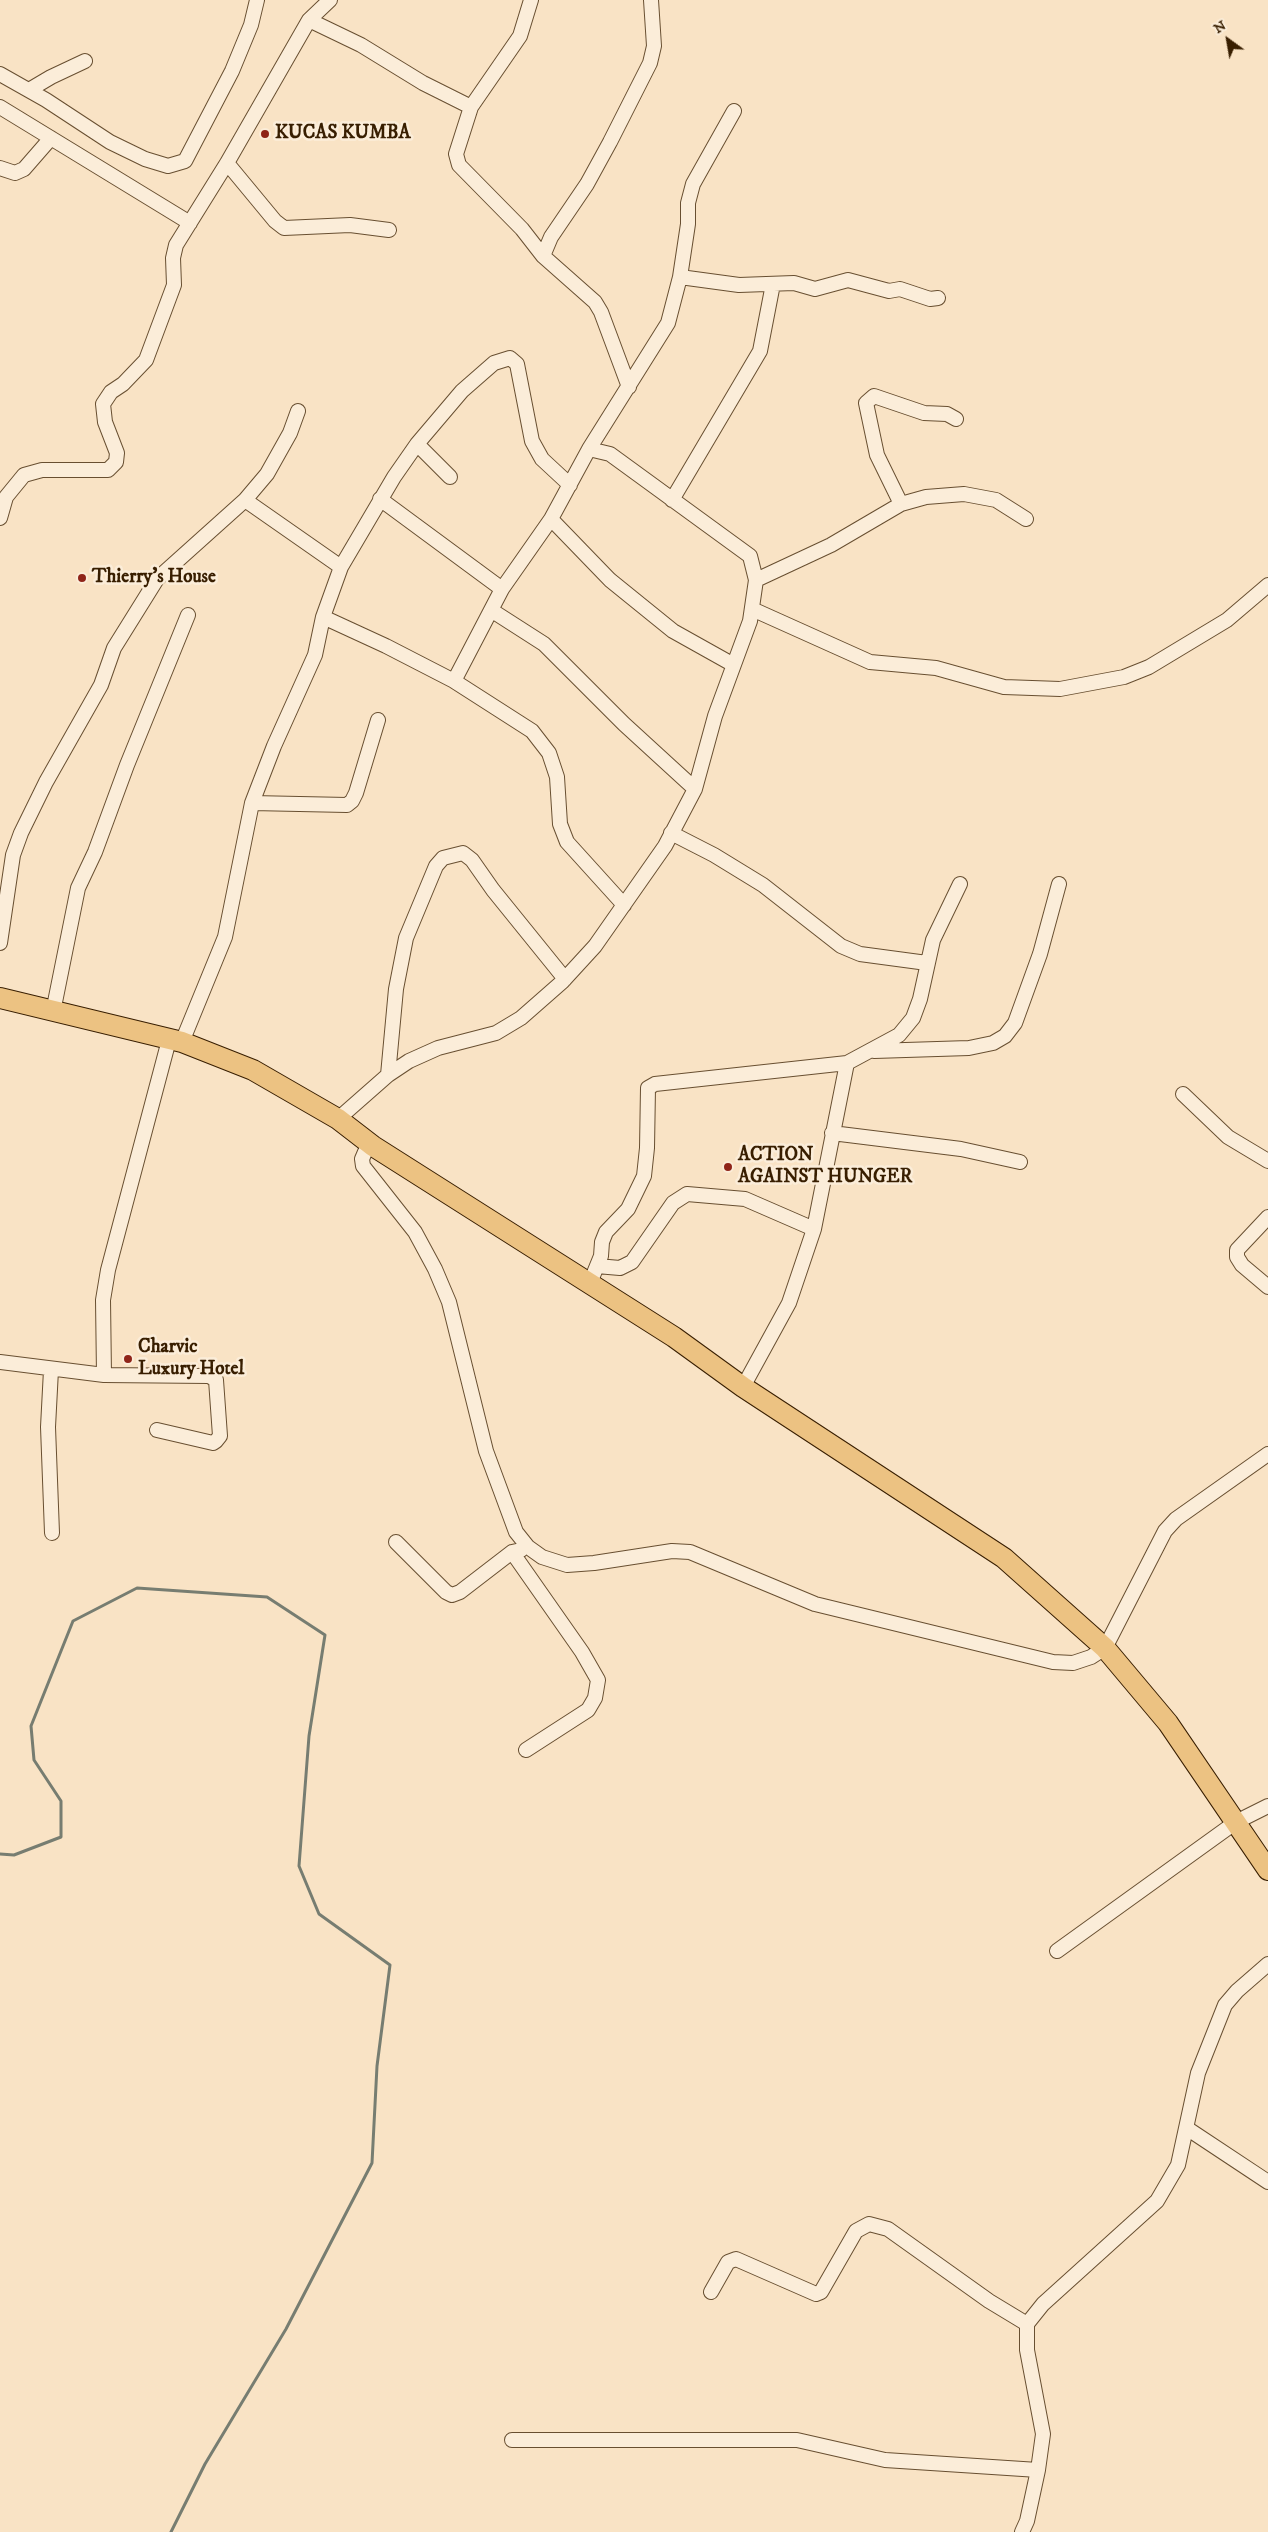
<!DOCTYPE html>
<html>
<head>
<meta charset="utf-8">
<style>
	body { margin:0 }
	#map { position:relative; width:1268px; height:2532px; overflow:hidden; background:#f9e3c5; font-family:"IM FELL DW Pica",serif }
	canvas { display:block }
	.north { position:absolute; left:1203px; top:15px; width:50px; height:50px; -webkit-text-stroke:4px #fbedd9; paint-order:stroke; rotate:328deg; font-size:14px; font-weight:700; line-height:20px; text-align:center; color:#381e00 }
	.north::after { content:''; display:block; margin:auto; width:18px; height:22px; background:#381e00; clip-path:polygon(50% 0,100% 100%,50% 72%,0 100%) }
</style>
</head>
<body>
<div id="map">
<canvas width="1268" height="2532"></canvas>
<div class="north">N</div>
</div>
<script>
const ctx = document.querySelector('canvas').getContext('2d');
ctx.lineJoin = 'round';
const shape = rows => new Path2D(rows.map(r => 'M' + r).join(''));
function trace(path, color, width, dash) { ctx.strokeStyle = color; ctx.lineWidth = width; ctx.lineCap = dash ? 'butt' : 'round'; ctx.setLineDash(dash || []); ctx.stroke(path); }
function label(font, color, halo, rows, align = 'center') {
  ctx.font = font + ' "IM FELL DW Pica",serif'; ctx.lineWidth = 5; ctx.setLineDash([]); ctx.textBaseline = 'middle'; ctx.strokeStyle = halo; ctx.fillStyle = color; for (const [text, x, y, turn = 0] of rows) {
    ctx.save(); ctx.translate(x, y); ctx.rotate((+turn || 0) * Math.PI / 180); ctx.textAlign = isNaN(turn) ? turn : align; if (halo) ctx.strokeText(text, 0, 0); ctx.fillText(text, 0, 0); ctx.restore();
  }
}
trace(shape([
	[0,1854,14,1855,61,1837,61,1801,34,1760,31,1726,73,1621,137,1588,267,1597,325,1635,309,1736,299,1866,319,1914,390,1965,377,2066,372,2163,286,2329,205,2464,171,2532]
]), '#777d71', 3);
const minor = shape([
	[531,0,520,36,471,107,456,154,459,165,522,229,543,256,595,302,601,312,629,387],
	[309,20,361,45,423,83,471,107],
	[0,74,46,100,110,142,145,159,168,166,185,161,232,71,251,25,257,0],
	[29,90,51,77,85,61],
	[0,107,190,223],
	[227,163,275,221,284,228,350,225,389,230],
	[0,168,15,173,24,169,51,138],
	[543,256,551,237,587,184,610,142,650,63,654,46,651,0],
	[680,277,739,285,794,283,815,289,848,280,889,291,900,289,930,299,938,298],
	[417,444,450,477],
	[589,449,668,323,680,277,688,224,688,203,693,184,734,111],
	[245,500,341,567],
	[672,500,760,351,773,284],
	[901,504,877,455,866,403,874,396,924,413,947,414,956,419],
	[0,518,6,497,24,475,42,470,108,470,116,462,117,453,105,422,103,404,111,392,123,384,146,360,174,285,173,258,176,245,227,163,309,20,330,0],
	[551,519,610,580,673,631,732,664],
	[756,580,831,545,901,504,926,497,964,494,996,500,1026,519],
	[752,609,870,662,936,668,1004,687,1060,689,1124,677,1149,667,1227,620,1268,585],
	[491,610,544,644,624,724,695,789],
	[323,617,386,646,454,681,532,731,549,753,557,777,560,824,567,842,624,905],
	[454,681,502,589],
	[252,803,347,805,352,801,356,793,378,720],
	[671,833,714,855,763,885,841,946,860,954,927,963],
	[0,943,13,855,21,833,46,782,101,685,114,648,157,579,245,500,267,474,290,433,298,411],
	[53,1012,78,888,95,852,127,765,188,615],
	[182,1042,225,937,252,803,274,746,315,655,323,617,341,567,394,477,417,444,462,391,494,363,510,358,517,364,532,441,542,459,570,485],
	[874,1051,969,1048,993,1043,1005,1036,1015,1023,1040,954,1059,884],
	[388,1075,396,989,406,938,436,866,443,858,463,853,472,860,493,890,565,979],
	[1183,1094,1228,1137,1268,1161],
	[338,1119,388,1075,409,1061,438,1048,496,1033,521,1018,562,982,595,946,665,846,695,789,715,716,750,621,756,580,750,556,610,454,589,449,551,519,502,589,380,499],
	[832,1133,961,1149,1020,1162],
	[373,1146,365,1152,362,1159,363,1166,415,1232,435,1269,449,1302,486,1451,516,1532,528,1547,542,1557,567,1565,594,1563,672,1551,690,1552,815,1604,1053,1662,1073,1663,1091,1657,1105,1648,1165,1531,1176,1519,1268,1454],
	[1268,1217,1237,1250,1237,1257,1242,1265,1268,1287],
	[597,1266,620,1268,632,1262,673,1203,687,1194,745,1199,814,1229],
	[590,1283,601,1256,602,1242,606,1232,628,1209,644,1176,647,1148,648,1088,655,1084,847,1063],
	[0,1362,104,1375,209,1376,216,1380,220,1436,216,1441,213,1443,157,1430],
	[51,1370,48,1427,52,1533],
	[104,1375,103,1300,108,1270,169,1040],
	[743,1387,789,1303,814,1229,847,1063,899,1035,913,1018,920,999,933,940,960,884],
	[396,1542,446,1592,452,1595,460,1592,512,1552,521,1550],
	[512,1552,582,1652,598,1680,595,1698,588,1710,526,1750],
	[1057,1951,1236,1822,1268,1806],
	[1188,2129,1268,2182],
	[711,2292,728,2262,736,2259,816,2294,821,2292,856,2231,869,2224,888,2229,989,2301,1027,2324],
	[512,2440,797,2440,885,2460,1038,2470],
	[1022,2532,1027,2521,1038,2470,1043,2434,1027,2350,1027,2324,1043,2304,1157,2201,1178,2165,1198,2073,1225,2005,1237,1991,1268,1964]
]);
const highway = shape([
	[0,998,182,1042,253,1070,338,1119,373,1146,674,1337,743,1387,1004,1558,1105,1648,1168,1723,1268,1870]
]);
trace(minor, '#684f31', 16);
trace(highway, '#381e00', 22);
trace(minor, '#fbedd9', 14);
trace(highway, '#ecc282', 20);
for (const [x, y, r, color] of [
	[265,134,5,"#8f2418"],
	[82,578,5,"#8f2418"],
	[728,1167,5,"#8f2418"],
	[128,1359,5,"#8f2418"]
]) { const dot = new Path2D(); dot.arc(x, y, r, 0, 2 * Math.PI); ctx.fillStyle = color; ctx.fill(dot); trace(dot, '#fbedd9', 2); }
label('bold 19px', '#381e00', '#fbedd9', [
	["KUCAS KUMBA",275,134],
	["Thierry’s House",92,578],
	["ACTION",738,1156],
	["AGAINST HUNGER",738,1178],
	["Charvic",138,1348],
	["Luxury Hotel",138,1370]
], 'left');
</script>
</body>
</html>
